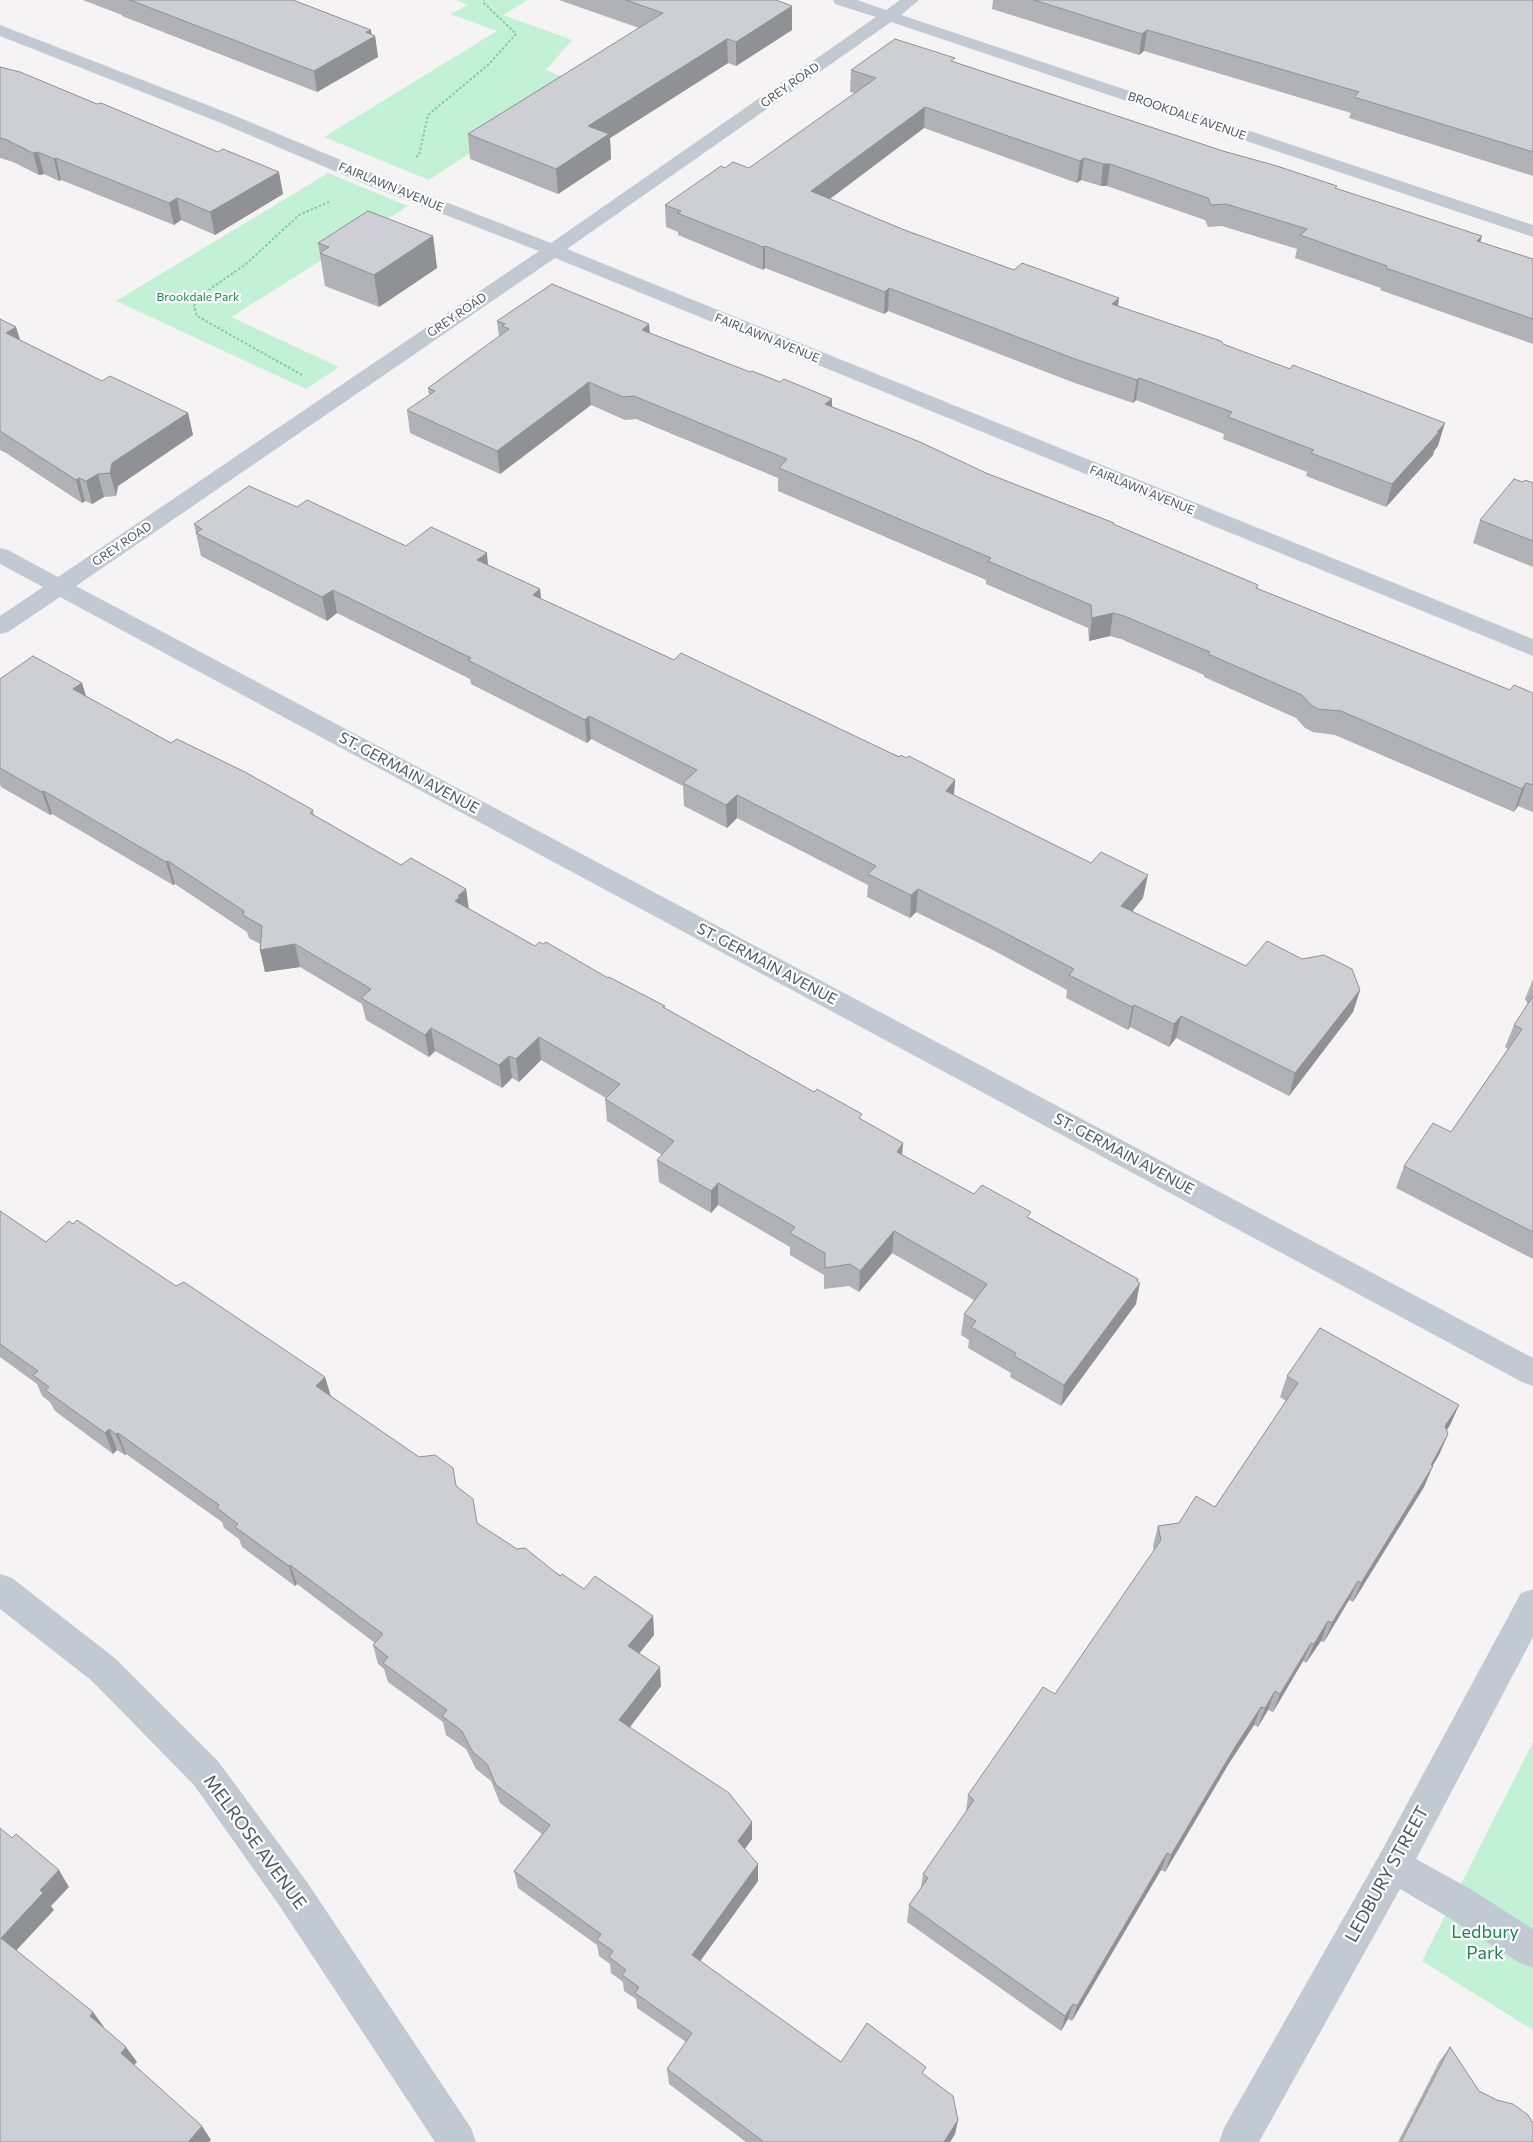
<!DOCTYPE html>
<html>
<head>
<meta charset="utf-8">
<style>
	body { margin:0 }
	canvas { display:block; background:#f5f3f3 }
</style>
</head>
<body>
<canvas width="1533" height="2142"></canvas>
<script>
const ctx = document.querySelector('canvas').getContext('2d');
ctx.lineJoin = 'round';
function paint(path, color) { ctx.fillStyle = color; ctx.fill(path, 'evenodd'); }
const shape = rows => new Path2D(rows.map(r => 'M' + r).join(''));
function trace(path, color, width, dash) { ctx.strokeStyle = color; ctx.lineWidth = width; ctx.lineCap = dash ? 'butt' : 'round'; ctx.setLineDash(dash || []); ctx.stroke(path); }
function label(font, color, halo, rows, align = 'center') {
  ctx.font = font + ' Commissioner,sans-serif'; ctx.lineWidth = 4.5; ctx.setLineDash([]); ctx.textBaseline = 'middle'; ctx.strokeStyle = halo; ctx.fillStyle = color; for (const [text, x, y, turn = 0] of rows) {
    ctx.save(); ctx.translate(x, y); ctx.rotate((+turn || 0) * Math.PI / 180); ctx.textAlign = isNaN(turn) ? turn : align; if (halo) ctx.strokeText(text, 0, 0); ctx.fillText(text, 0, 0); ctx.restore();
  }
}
paint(shape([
	[456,0,528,0,503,15,572,40,546,70,577,83,429,180,324,137,497,31,450,14,468,5],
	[328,173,408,206,231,317,339,367,306,389,116,301],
	[1533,1742,1533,2030,1422,1961]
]), '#c3f1d5');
trace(shape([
	[416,157,419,155,428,115,489,64,516,34,484,3,484,0],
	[302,375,197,316,194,306,200,296,246,264,299,215,329,202]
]), '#7ad0a6', 2, [2.5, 2]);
paint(shape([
	[833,0,857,0,886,10,900,0,919,0,901,15,1533,225,1533,237,891,22,567,249,1533,639,1533,656,555,258,76,586,1533,1358,1533,1386,1522,1382,60,597,8,632,0,634,0,616,43,587,0,564,0,548,8,550,58,577,539,251,370,186,221,123,0,36,0,25,233,115,384,178,551,243,876,17,835,4,833,0],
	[0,1574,12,1578,116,1659,218,1761,307,1882,471,2128,476,2142,435,2142,281,1908,194,1785,92,1681,0,1609,0,1574],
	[1533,1589,1533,1637,1416,1859,1472,1890,1533,1929,1533,1968,1520,1963,1446,1916,1400,1889,1259,2142,1219,2142,1224,2128,1380,1854,1521,1593,1533,1589]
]), '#c1cad2');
paint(shape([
	[83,0,293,0,375,36,378,57,317,92,122,16,122,15],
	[559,0,776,0,792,30,736,66,728,63,610,138,611,159,558,194,470,159,468,134,639,28],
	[993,0,1533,0,1533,176,1349,118,1351,113,1144,51,1139,55,992,9],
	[955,62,1223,151,1337,186,1336,188,1480,242,1533,259,1533,344,1380,290,1381,288,1295,258,1297,249,1222,226,1208,227,1205,220,1107,186,1101,186,1081,180,1077,183,924,128,830,199,902,229,1014,270,1119,298,1118,306,1223,344,1438,446,1434,451,1433,455,1386,507,1306,476,1307,472,1223,439,1224,434,1136,400,1133,403,1072,382,888,311,884,314,765,268,763,270,678,235,678,232,666,227,665,205,725,168,749,168,855,93,850,92,851,70],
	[0,67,283,194,215,235,181,220,174,225,61,180,59,181,44,174,39,175,13,162,0,158],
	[433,236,437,268,379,307,325,286,318,243],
	[0,319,16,327,20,340,102,381,188,413,193,435,118,486,116,496,104,497,92,504,85,501,82,503,6,453,0,450],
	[497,321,649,324,650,333,832,407,986,473,1114,523,1114,525,1258,585,1257,589,1510,690,1533,693,1533,812,1518,806,1514,812,1335,735,1313,732,1305,728,1296,718,1204,677,1204,675,1121,639,1110,636,1089,641,1088,628,986,584,986,580,778,491,778,478,636,419,625,420,591,405,500,474,410,433,407,410,429,395,428,388,499,337],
	[1523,482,1533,483,1533,567,1473,543,1480,520],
	[297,507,406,546,488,565,540,589,541,599,674,660,955,780,954,795,1143,898,1132,912,1246,966,1360,990,1353,1012,1289,1096,1176,1038,1169,1047,1130,1027,1128,1030,1066,998,1067,990,989,948,916,912,910,918,867,897,868,885,737,818,727,828,684,806,683,786,591,739,587,743,471,684,470,679,337,613,327,621,201,556,194,524],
	[0,679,82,683,86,697,171,743,313,810,314,815,401,865,466,889,469,909,535,946,608,978,665,1008,903,1143,902,1155,974,1194,1030,1218,1138,1279,1136,1304,1061,1406,1010,1377,1011,1373,968,1348,969,1340,961,1335,964,1314,974,1300,892,1253,859,1292,849,1286,824,1289,824,1275,790,1255,790,1247,718,1205,711,1213,659,1182,657,1160,662,1155,607,1121,605,1099,606,1098,541,1060,519,1082,512,1078,502,1088,435,1051,429,1057,366,1020,362,1004,300,967,265,972,260,950,260,944,249,938,247,932,175,884,173,885,52,814,50,815,1,787,0,784],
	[1533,979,1533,1259,1396,1188,1404,1166,1451,1132,1508,1049,1505,1047,1514,1025,1528,1004,1525,999],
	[0,1211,46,1242,176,1286,325,1377,331,1396,457,1486,478,1524,517,1549,584,1589,653,1616,654,1635,639,1653,661,1686,629,1728,752,1822,752,1839,745,1849,758,1881,700,1961,841,2062,924,2075,958,2120,955,2134,950,2142,746,2142,669,2084,667,2069,686,2042,637,2008,636,1999,624,1991,623,1982,611,1973,610,1964,599,1956,597,1945,518,1888,514,1871,542,1834,500,1803,491,1781,476,1769,466,1749,446,1735,443,1722,388,1682,384,1669,378,1664,373,1645,375,1643,297,1584,295,1586,242,1547,239,1539,224,1528,222,1522,126,1454,125,1455,117,1450,113,1454,55,1411,50,1402,42,1396,37,1384,0,1357],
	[1287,1376,1459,1405,1450,1425,1447,1430,1448,1434,1439,1455,1432,1466,1424,1487,1353,1602,1349,1600,1324,1642,1321,1641,1306,1663,1303,1661,1273,1712,1268,1710,1258,1727,1254,1725,1228,1765,1165,1872,1161,1870,1072,2021,1068,2019,1061,2031,907,1922,909,1905,921,1888,923,1874,966,1812,968,1795,1055,1694,1154,1551,1153,1546,1158,1526,1179,1523,1215,1507,1286,1401,1280,1397],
	[1450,2047,1479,2091,1533,2142,1398,2142,1439,2062]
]), '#b0b2b7');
paint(shape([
	[792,6,792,30,736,66,736,42],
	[371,30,372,38,375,36,378,57,317,92,314,71,366,32],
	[1147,30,1144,51,1139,55,1142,34],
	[727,39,728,63,610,138,611,159,558,194,556,169,588,126],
	[925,107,924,128,811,213,811,191],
	[38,152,44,174,39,175,33,153],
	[56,158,61,180,59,181,54,159],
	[1084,158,1081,180,1077,183,1080,161],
	[1103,164,1110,164,1107,186,1101,186],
	[279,172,283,194,215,235,210,212],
	[177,198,181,220,174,225,169,203],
	[433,236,437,268,379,307,374,275],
	[1482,236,1476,258,1477,241],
	[765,246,765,268,763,270,763,247],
	[889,288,888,311,884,314,885,292],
	[1119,298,1116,321,1112,304],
	[649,324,650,347,642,330],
	[16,327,23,349,6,333],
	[1139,378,1136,400,1133,403,1137,380],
	[589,382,591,405,500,474,497,451],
	[832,399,832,421,825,404],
	[188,413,193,435,118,486,116,496,110,473,112,463],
	[1445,423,1438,446,1434,451,1433,455,1386,507,1392,484],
	[98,474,104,497,92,504,86,481],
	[79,478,85,501,82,503,76,480],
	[487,553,489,576,477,560],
	[540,589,542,612,533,595],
	[333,590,337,613,327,621,322,597],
	[1113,613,1110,636,1089,641,1092,618],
	[82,683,89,706,73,689],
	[589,716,591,739,587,743,585,720],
	[955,780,953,804,946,791],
	[1526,783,1518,806,1514,812,1522,789],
	[44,791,52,814,50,815,42,792],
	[737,795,737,818,727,828,726,805],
	[168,861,175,884,173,885,166,862],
	[1148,875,1143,898,1117,929,1121,906],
	[466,889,469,912,455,901,458,896],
	[918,889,916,912,910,918,911,895],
	[295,944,300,967,265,972,260,950],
	[1360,990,1353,1012,1289,1096,1295,1073],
	[1134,1005,1130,1027,1128,1030,1132,1007],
	[1181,1016,1176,1038,1169,1047,1174,1024],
	[431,1028,435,1051,429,1057,425,1035],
	[539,1037,541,1060,519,1082,516,1059],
	[509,1056,512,1078,502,1088,499,1065],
	[903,1143,901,1165,897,1152],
	[718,1183,718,1205,711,1213,711,1191],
	[894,1231,892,1253,859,1292,860,1271],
	[1138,1279,1137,1288,1140,1283,1136,1304,1061,1406,1064,1385],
	[325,1377,331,1398,316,1386],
	[1459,1405,1450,1425,1436,1447,1445,1426],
	[109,1429,117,1450,113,1454,105,1433],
	[118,1433,126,1454,125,1455,116,1434],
	[1448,1434,1439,1455,1423,1482,1433,1466,1424,1487,1353,1602,1361,1583],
	[290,1565,297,1584,295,1586,289,1566],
	[1358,1581,1349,1600,1324,1642,1332,1623],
	[653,1616,654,1635,630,1665,628,1646],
	[1328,1621,1321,1641,1306,1663,1314,1644],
	[1311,1643,1303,1661,1273,1712,1280,1694],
	[660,1667,661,1686,621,1739,619,1720],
	[1275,1691,1268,1710,1258,1727,1265,1708],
	[1261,1707,1254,1725,1228,1765,1165,1872,1171,1855,1235,1747],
	[752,1822,752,1839,738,1858,738,1841],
	[1167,1853,1161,1870,1072,2021,1077,2006],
	[758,1864,758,1881,693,1971,692,1955],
	[59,1870,69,1887,51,1906,54,1910,13,1954,1,1938,40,1890],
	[1073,2004,1068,2019,1061,2031,1065,2016],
	[93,2012,104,2027,100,2032,90,2016],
	[126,2047,137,2062,132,2067,121,2053],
	[958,2120,955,2134,950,2142,944,2142],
	[202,2126,211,2140,209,2142,190,2142,189,2141]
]), '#909195');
const building = shape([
	[130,0,293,0,371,30,366,32,375,36,314,71,130,0],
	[626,0,776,0,792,6,736,42,727,39,588,126,609,134,556,169,468,134,663,13,626,0],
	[1034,0,1533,0,1533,152,1354,97,1359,92,1147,30,1142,34,1034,0],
	[895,39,955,58,951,61,1223,151,1277,166,1337,186,1335,188,1482,236,1477,241,1533,259,1533,319,1386,268,1387,266,1300,235,1307,229,1226,204,1211,205,1208,198,1110,164,1103,164,1084,158,1080,161,925,107,811,191,902,229,1014,270,1022,263,1119,298,1112,304,1221,341,1223,344,1290,369,1293,365,1298,367,1445,423,1437,432,1439,432,1392,484,1311,453,1314,450,1228,417,1232,412,1139,378,1137,380,1075,359,889,288,885,292,765,246,763,247,677,213,681,211,665,205,721,166,725,168,733,162,749,168,876,78,851,70,895,39],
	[0,67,20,72,97,104,101,103,218,152,223,149,279,172,210,212,177,198,169,203,56,158,54,159,38,152,33,153,7,140,0,138,0,67],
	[368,211,433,236,374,275,320,253,329,247,318,243,368,211],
	[552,284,649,324,642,330,750,372,752,371,780,382,784,379,832,399,825,404,920,442,986,473,1114,523,1113,524,1258,585,1256,588,1510,690,1514,685,1533,693,1533,785,1526,783,1522,789,1341,711,1318,709,1311,705,1302,695,1208,654,1210,652,1124,616,1113,613,1092,618,1091,605,988,561,991,558,779,468,787,459,634,396,623,397,589,382,497,451,407,410,435,391,428,388,509,329,502,326,505,324,497,321,552,284],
	[0,319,16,327,6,333,102,381,110,376,188,413,112,463,110,473,98,474,86,481,79,478,76,480,0,431,0,319],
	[1514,479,1523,482,1525,480,1533,483,1533,541,1480,520,1514,479],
	[249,486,297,507,307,500,406,546,431,527,487,553,477,560,540,589,533,595,674,660,681,653,899,757,901,755,906,758,909,756,955,780,946,791,1091,863,1101,852,1148,875,1121,906,1246,966,1267,941,1302,959,1324,955,1352,969,1360,990,1295,1073,1181,1016,1174,1024,1134,1005,1132,1007,1069,975,1074,969,992,926,918,889,911,895,868,874,876,866,737,795,726,805,683,783,697,770,589,716,585,720,468,660,471,658,333,590,322,597,196,533,202,529,194,524,249,486],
	[33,656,82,683,73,689,171,743,177,739,245,772,313,810,310,813,401,865,411,858,466,889,458,896,460,897,455,901,535,946,539,942,543,944,546,942,608,978,609,977,665,1006,663,1007,814,1092,817,1089,862,1114,859,1118,903,1143,897,1152,974,1194,982,1185,1031,1212,1027,1217,1138,1279,1137,1281,1140,1283,1064,1385,1014,1356,1016,1353,971,1327,976,1321,964,1314,987,1284,894,1231,860,1271,850,1264,825,1268,825,1253,790,1233,795,1227,718,1183,711,1191,657,1160,674,1141,605,1099,620,1084,539,1037,516,1059,509,1056,499,1065,431,1028,425,1035,361,998,371,989,295,944,260,950,262,926,243,915,244,911,168,861,166,862,44,791,42,792,0,768,0,679,33,656],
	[1533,996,1533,1232,1404,1166,1433,1123,1451,1132,1522,1029,1514,1025,1533,996],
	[0,1211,46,1242,69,1221,73,1224,77,1220,176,1286,184,1282,325,1377,316,1386,419,1457,435,1455,453,1468,456,1486,473,1499,477,1523,517,1549,525,1548,560,1576,562,1574,584,1589,595,1576,653,1616,628,1646,660,1667,619,1720,729,1793,752,1822,738,1841,758,1864,692,1955,841,2062,867,2023,926,2067,922,2073,953,2096,958,2120,944,2142,764,2142,667,2069,692,2033,635,1993,639,1987,622,1975,626,1970,609,1957,613,1951,597,1940,601,1934,514,1871,550,1825,496,1785,487,1764,472,1751,462,1731,442,1716,447,1710,383,1663,388,1657,373,1645,383,1634,290,1565,289,1566,235,1527,238,1524,217,1508,219,1505,118,1433,116,1434,109,1429,105,1433,45,1390,49,1387,33,1375,38,1371,0,1344,0,1211],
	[1320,1328,1459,1405,1445,1426,1448,1434,1431,1465,1433,1466,1361,1583,1358,1581,1332,1623,1328,1621,1314,1644,1311,1643,1280,1694,1275,1691,1265,1708,1261,1707,1235,1747,1171,1855,1167,1853,1077,2006,1073,2004,1065,2016,909,1905,928,1878,923,1874,974,1800,968,1795,1043,1687,1055,1694,1161,1540,1158,1526,1179,1523,1196,1496,1215,1507,1298,1383,1287,1376,1320,1328],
	[0,1828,12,1838,16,1834,59,1870,40,1890,43,1893,1,1938,93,2012,90,2016,126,2047,121,2053,202,2126,189,2141,190,2142,0,2142,0,1828],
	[1450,2047,1479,2091,1497,2100,1513,2104,1528,2115,1533,2123,1533,2142,1401,2142,1450,2047]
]);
paint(building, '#cdcfd5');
trace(building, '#909195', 1);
label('12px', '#4a5661', '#fff', [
	["GREY ROAD",790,85,-35],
	["BROOKDALE AVENUE",1187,116,19],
	["FAIRLAWN AVENUE",391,187,22],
	["GREY ROAD",457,315,-34],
	["FAIRLAWN AVENUE",767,338,22],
	["FAIRLAWN AVENUE",1142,490,22],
	["GREY ROAD",122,544,-34]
]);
label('12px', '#17864f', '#fff', [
	["Brookdale Park",198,297]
]);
label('15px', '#4a5661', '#fff', [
	["ST. GERMAIN AVENUE",409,773,28],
	["ST. GERMAIN AVENUE",767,964,28],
	["ST. GERMAIN AVENUE",1124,1154,28]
]);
label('18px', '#4a5661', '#fff', [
	["MELROSE AVENUE",255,1842,54],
	["LEDBURY STREET",1387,1874,-61]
]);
label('18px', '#17864f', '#fff', [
	["Ledbury",1485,1932],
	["Park",1485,1953]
]);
</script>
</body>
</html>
